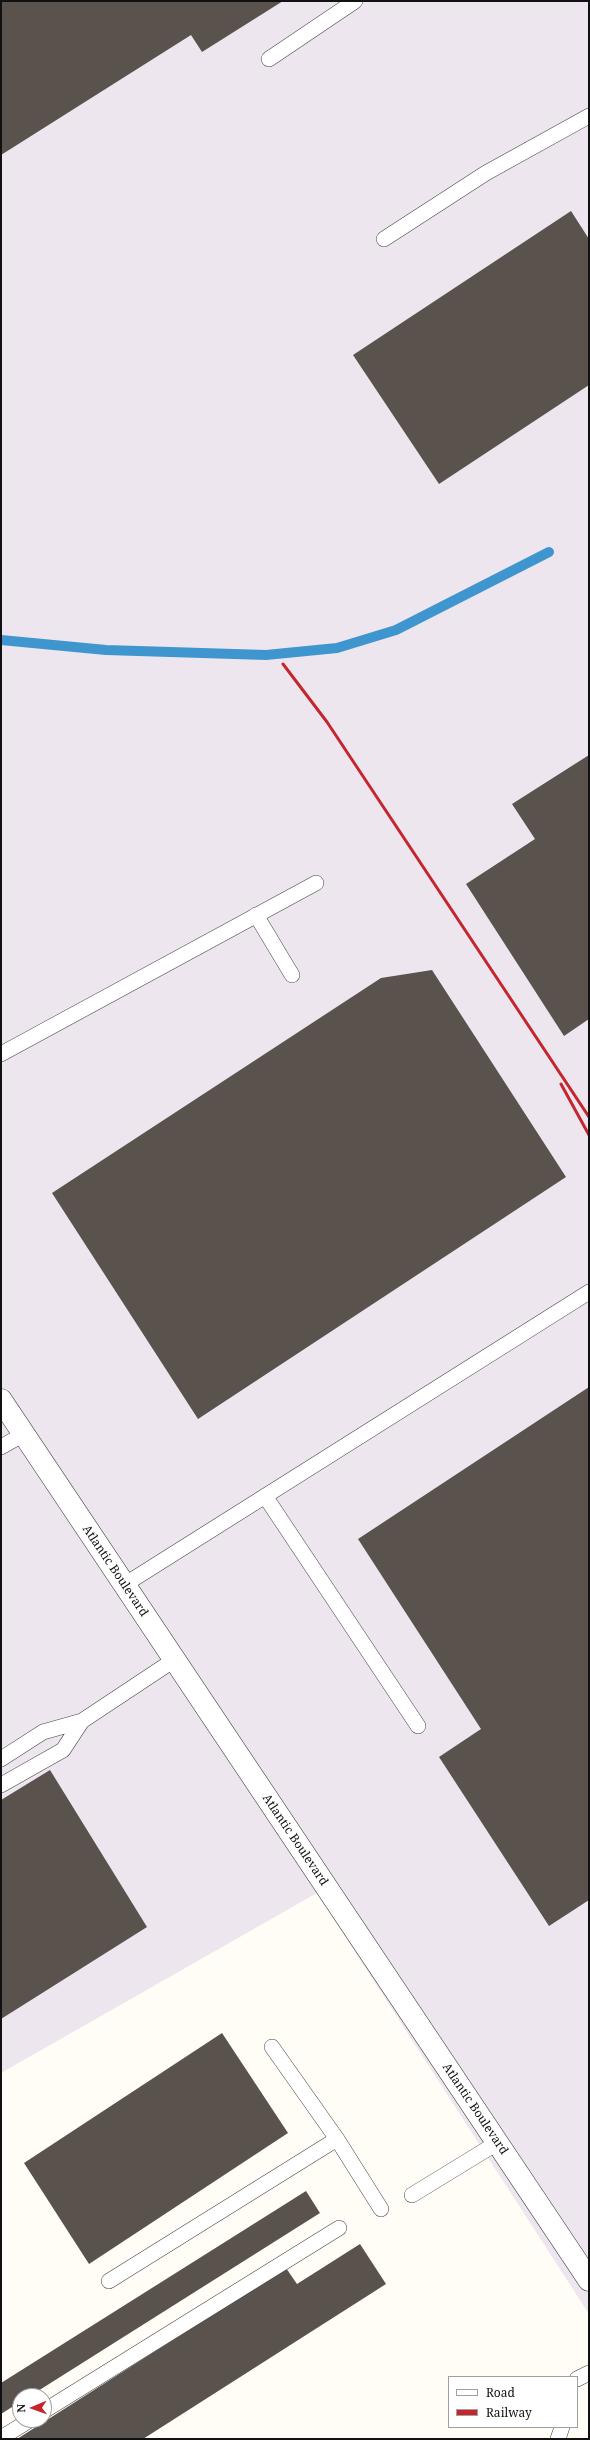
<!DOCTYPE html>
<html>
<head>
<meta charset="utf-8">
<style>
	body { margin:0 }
	#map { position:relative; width:590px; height:2440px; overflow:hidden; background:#fffdf5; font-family:"Noto Serif",serif }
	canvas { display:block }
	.frame { position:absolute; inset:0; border:2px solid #111; pointer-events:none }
	.legend { position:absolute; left:448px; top:2376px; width:130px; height:52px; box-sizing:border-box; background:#fff; border:1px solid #a0a0a0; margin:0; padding:5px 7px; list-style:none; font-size:12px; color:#111 }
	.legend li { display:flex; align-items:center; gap:8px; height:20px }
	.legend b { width:20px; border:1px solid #a0a0a0 }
	.north { position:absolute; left:12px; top:2388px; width:40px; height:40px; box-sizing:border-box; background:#fff; border:1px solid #a0a0a0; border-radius:50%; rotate:268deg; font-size:11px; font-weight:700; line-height:16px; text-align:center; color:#111 }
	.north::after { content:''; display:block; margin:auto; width:14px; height:18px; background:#c4262e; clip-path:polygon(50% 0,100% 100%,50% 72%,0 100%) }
</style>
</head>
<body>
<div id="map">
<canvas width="590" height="2440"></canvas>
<div class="frame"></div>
<ul class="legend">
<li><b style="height:5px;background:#fff"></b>Road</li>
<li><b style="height:5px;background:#c4262e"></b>Railway</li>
</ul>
<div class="north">N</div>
</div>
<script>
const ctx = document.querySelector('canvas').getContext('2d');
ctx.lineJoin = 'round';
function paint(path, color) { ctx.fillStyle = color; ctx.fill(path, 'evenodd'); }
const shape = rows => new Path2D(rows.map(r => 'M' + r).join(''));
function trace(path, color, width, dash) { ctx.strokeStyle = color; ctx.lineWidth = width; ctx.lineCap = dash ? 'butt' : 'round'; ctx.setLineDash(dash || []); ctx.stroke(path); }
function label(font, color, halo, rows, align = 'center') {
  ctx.font = font + ' "Noto Serif",serif'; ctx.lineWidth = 4; ctx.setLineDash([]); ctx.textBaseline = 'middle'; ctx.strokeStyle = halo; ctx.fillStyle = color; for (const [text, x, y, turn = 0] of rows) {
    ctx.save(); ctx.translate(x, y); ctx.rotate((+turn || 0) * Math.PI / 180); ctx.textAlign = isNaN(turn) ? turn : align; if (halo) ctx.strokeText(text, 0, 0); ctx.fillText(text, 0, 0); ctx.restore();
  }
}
paint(shape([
	[1,1,589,1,589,2314,317,1893,1,2073]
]), '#eee6ef');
trace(shape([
	[1,640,106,650,266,655,337,648,396,630,549,552]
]), '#3f96cf', 10);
paint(shape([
	[1,1,283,1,202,52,191,35,1,155],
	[571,211,589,239,589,385,439,484,353,355],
	[589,755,589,1019,564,1036,466,884,535,839,512,804],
	[432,970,566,1177,198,1419,52,1193,381,978],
	[589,1387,589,1900,549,1926,439,1757,481,1729,358,1539],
	[50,1770,147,1927,1,2019,1,1800],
	[222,2033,288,2133,89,2264,24,2163],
	[306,2191,320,2213,30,2396,20,2396,20,2402,1,2414,1,2383],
	[360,2244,386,2284,143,2439,17,2439,286,2268,297,2284]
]), '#5a524d');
const service = shape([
	[269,59,355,1],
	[384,239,486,173,589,116],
	[256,915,292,975],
	[1,1054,316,883],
	[1,1447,24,1434],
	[265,1496,418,1726],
	[124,1585,589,1292],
	[1,1759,43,1732,82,1721,174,1660],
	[1,1785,63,1750,82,1721],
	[272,2047,337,2139,381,2209],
	[412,2195,497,2143],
	[109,2281,337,2139],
	[577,2379,589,2373],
	[44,2411,339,2228],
	[1,2438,30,2420],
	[558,2439,562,2427]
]);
const minor = shape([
	[1,1400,589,2280]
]);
trace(service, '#444', 16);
trace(minor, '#444', 23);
trace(service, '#fff', 15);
trace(minor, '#fff', 22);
trace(shape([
	[283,664,327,722,589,1117],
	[561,1084,589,1135]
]), '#c4262e', 3);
label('12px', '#111', '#fff', [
	["Atlantic Boulevard",115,1571,56],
	["Atlantic Boulevard",295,1840,56],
	["Atlantic Boulevard",475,2109,56]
]);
</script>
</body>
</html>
